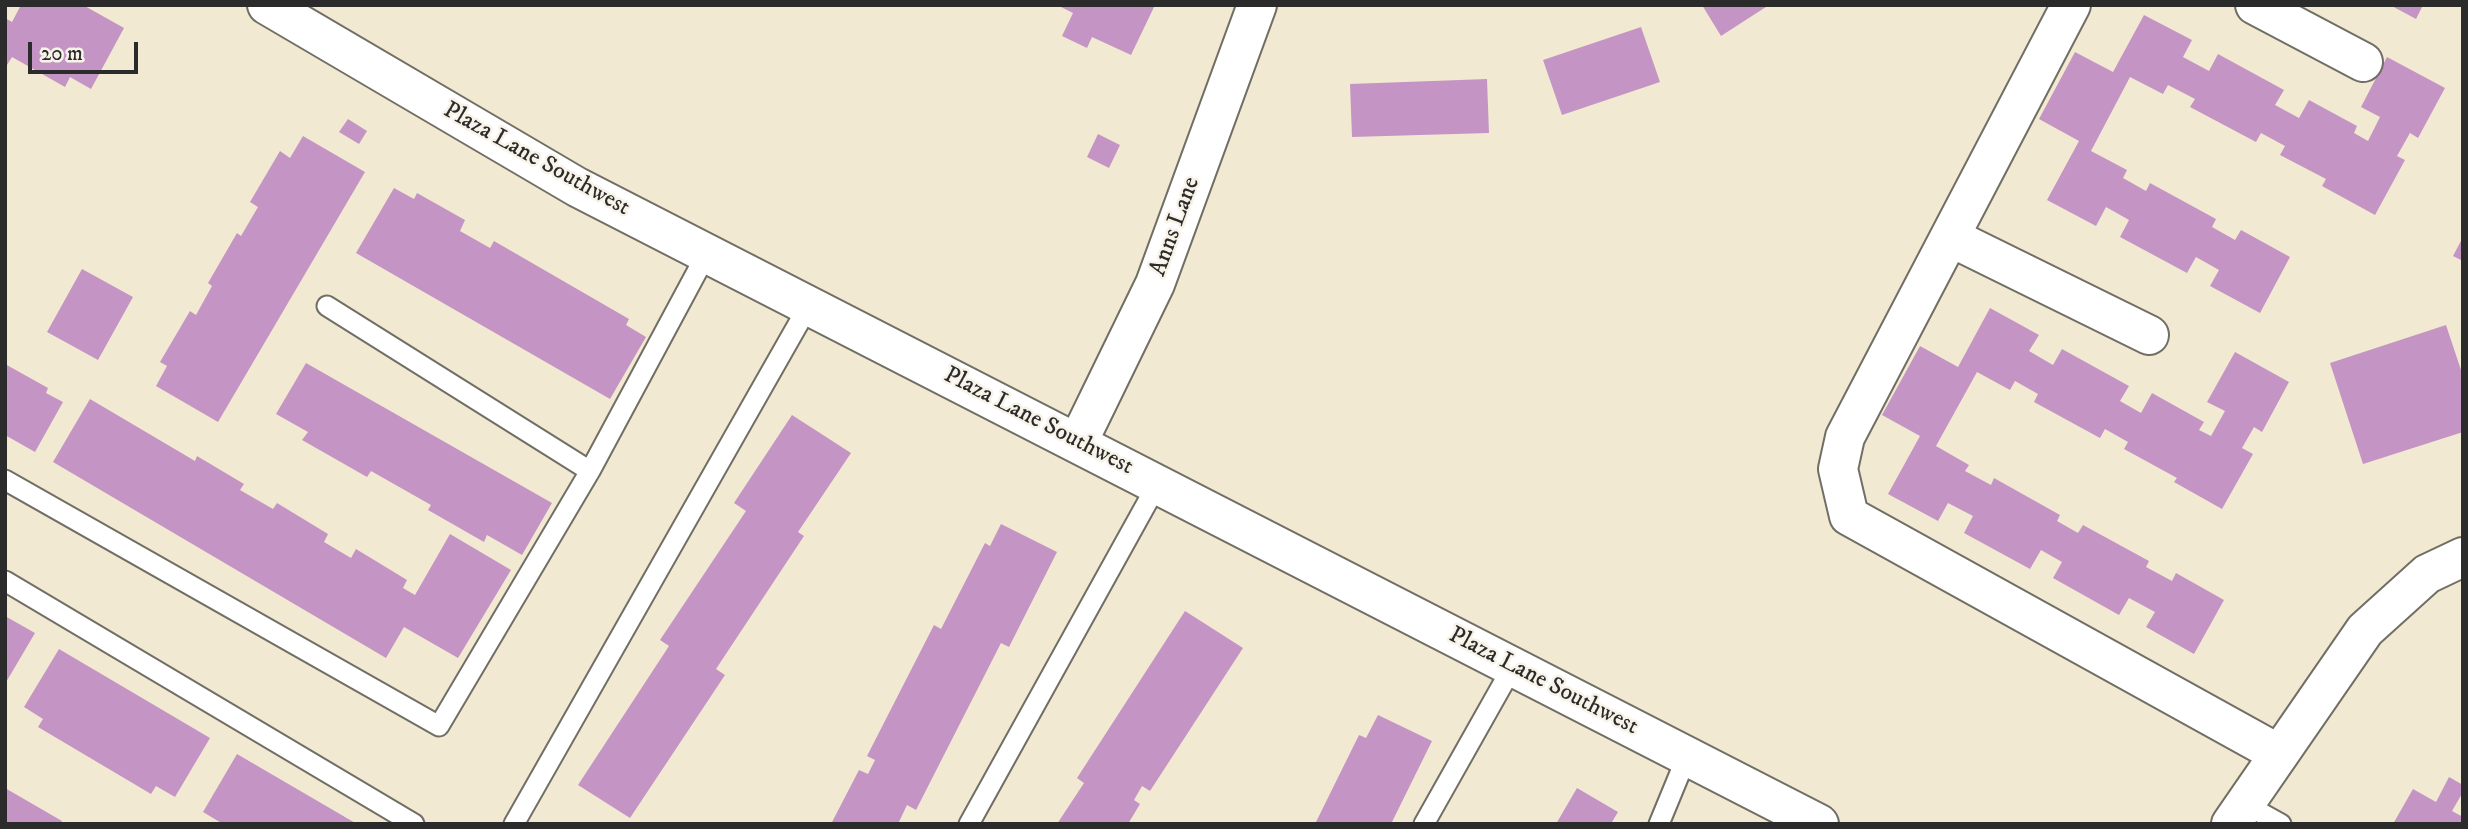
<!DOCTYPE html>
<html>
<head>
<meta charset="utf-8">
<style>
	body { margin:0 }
	#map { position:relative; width:2468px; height:829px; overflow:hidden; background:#f2e9d2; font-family:"IM FELL DW Pica",serif }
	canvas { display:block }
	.frame { position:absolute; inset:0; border:7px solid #2b2b2b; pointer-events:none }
	.scale { position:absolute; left:28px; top:42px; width:110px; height:32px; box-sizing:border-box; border:4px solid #2b2b2b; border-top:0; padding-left:9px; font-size:21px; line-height:24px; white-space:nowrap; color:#2b2b2b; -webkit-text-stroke:5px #f7f3e8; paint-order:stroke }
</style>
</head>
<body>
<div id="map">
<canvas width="2468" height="829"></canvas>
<div class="frame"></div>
<div class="scale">20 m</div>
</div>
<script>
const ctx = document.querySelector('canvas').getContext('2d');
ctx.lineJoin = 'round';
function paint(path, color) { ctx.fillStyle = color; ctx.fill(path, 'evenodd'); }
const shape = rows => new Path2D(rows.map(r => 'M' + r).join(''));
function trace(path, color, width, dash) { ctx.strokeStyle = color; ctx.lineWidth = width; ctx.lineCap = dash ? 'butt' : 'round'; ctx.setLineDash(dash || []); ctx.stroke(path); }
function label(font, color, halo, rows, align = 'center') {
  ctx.font = font + ' "IM FELL DW Pica",serif'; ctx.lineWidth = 5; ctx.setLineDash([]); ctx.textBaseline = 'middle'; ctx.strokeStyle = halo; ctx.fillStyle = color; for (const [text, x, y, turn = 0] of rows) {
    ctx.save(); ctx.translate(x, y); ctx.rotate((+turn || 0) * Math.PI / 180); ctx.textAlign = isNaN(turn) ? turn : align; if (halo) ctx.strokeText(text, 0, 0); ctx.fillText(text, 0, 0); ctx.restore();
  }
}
paint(shape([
	[21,5,83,5,124,28,91,89,70,77,65,87,12,57,5,68,5,18,12,22],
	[1057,5,1155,5,1131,55,1092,37,1087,48,1062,36,1073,13],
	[1702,5,1769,5,1721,36],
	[2390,5,2423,5,2416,19],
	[2144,15,2192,40,2183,57,2209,71,2218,54,2284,90,2275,105,2299,118,2309,100,2357,126,2354,133,2368,141,2380,117,2361,107,2387,57,2445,88,2418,138,2410,133,2397,156,2405,160,2375,215,2322,186,2326,179,2280,155,2285,146,2261,133,2256,142,2190,107,2195,99,2168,85,2163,94,2130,77,2091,151,2127,170,2123,178,2146,191,2150,183,2216,219,2212,227,2235,240,2241,230,2290,257,2260,313,2210,286,2219,270,2196,257,2187,273,2120,237,2129,220,2106,207,2096,226,2047,200,2079,141,2039,119,2075,52,2113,72],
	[1641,27,1660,82,1562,115,1543,60],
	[1487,79,1489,133,1352,137,1350,84],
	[348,119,367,131,359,144,339,132],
	[1098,134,1120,145,1109,168,1087,157],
	[303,136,365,172,218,422,156,386,167,366,160,362,190,311,196,315,212,286,208,283,237,233,241,236,258,207,250,202,280,151,290,158],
	[394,188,414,199,417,193,465,220,460,231,490,248,494,241,629,319,626,325,646,337,610,399,356,253],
	[2463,237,2463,261,2453,256],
	[82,269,133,297,98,360,47,332],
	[1990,308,2039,335,2029,351,2053,365,2062,349,2129,386,2120,401,2141,413,2152,393,2204,422,2199,430,2211,436,2225,411,2207,402,2235,352,2289,382,2262,432,2254,427,2242,448,2253,454,2222,509,2174,482,2177,478,2124,449,2128,442,2105,429,2100,438,2034,402,2038,394,2015,381,2010,390,1977,372,1936,446,1969,465,1965,471,1991,485,1994,478,2060,515,2057,521,2078,533,2083,525,2149,561,2146,567,2172,581,2176,573,2224,600,2194,654,2146,627,2155,612,2129,598,2119,615,2053,578,2062,562,2041,550,2030,569,1964,533,1973,516,1948,503,1938,521,1888,494,1920,436,1882,415,1920,346,1958,367],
	[2446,325,2463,376,2463,432,2363,464,2330,363],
	[306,363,552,503,522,555,487,535,484,542,428,510,431,505,371,471,367,477,302,440,308,432,276,414],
	[5,364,48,388,46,393,63,402,35,452,5,435],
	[90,399,195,461,197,456,244,484,240,490,273,509,277,503,328,534,324,542,351,558,356,549,407,580,403,588,415,595,450,534,511,570,458,658,404,627,386,658,53,462],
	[792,415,851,453,798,532,804,536,716,669,725,675,630,818,578,785,669,646,660,640,746,511,734,503],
	[1001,524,1057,552,1009,647,1001,643,916,810,907,805,898,824,831,824,859,770,868,774,875,760,867,756,934,625,941,629,985,543,990,546],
	[1185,611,1243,648,1150,791,1142,786,1134,800,1140,804,1128,824,1057,824,1084,783,1077,778],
	[5,616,35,633,5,684],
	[59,649,210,738,175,797,156,786,151,794,38,727,43,719,24,707],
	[1378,715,1432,741,1391,824,1315,824,1359,735,1366,738],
	[237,754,357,824,223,824,203,812],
	[2449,777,2463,785,2463,792,2452,811,2463,817,2463,824,2393,824,2413,789,2436,802],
	[5,788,62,821,60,824,5,824],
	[1577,788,1618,812,1612,822,1615,824,1556,824]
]), '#c495c4');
const lane = shape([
	[327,306,590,471],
	[5,480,439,726,590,471,707,253],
	[5,581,414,824],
	[2245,804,2281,824],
	[514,824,809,305],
	[969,824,1158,483],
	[1424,824,1513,666],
	[1659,824,1687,756]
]);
const street = shape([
	[267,5,577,187,1819,824],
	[2071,5,1845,437,1838,469,1849,516,2279,754],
	[2255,5,2363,62],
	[1950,237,2149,335],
	[1078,442,1155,284,1257,5]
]);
const secondary = shape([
	[2231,824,2365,630,2427,574,2463,557]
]);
trace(lane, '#716e65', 23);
trace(street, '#716e65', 42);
trace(secondary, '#716e65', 42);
trace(lane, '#fff', 19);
trace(street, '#fff', 38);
trace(secondary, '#fff', 38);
label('24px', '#2b2b2b', '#f7f3e8', [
	["Plaza Lane Southwest",536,160,29],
	["Anns Lane",1176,227,-70],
	["Plaza Lane Southwest",1038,422,27],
	["Plaza Lane Southwest",1543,682,27]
]);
</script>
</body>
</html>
